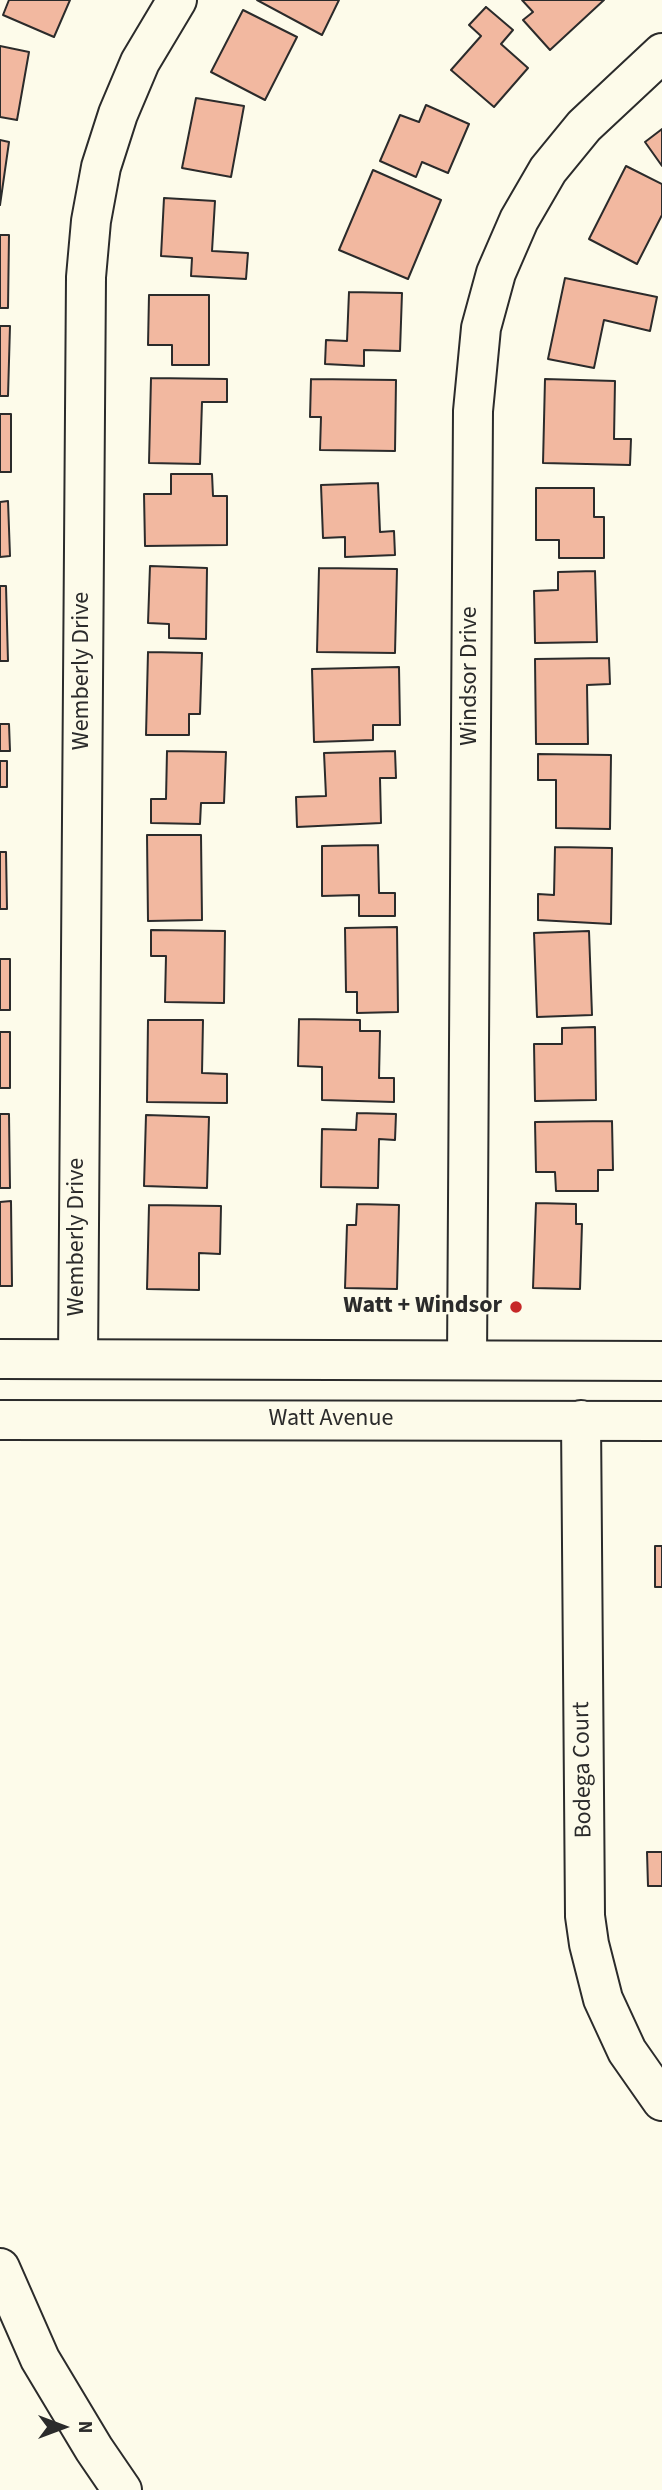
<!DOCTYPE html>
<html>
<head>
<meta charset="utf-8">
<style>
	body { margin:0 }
	#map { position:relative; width:662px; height:2490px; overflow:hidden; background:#fdfbea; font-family:"Source Sans 3",sans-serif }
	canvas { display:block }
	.north { position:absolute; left:28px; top:2392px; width:70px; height:70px; -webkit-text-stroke:5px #fdfbea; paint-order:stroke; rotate:90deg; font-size:19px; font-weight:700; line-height:28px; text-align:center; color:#2b2b2b }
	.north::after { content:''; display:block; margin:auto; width:24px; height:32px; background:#2b2b2b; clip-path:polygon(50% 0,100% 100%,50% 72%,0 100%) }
</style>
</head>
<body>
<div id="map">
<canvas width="662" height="2490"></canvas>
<div class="north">N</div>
</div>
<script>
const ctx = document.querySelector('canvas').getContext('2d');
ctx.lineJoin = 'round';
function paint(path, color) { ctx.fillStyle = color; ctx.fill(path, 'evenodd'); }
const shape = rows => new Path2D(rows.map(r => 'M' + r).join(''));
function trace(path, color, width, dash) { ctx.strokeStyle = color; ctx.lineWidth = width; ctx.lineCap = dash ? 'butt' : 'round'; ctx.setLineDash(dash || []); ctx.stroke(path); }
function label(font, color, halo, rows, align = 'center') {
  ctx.font = font + ' "Source Sans 3",sans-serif'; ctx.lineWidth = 5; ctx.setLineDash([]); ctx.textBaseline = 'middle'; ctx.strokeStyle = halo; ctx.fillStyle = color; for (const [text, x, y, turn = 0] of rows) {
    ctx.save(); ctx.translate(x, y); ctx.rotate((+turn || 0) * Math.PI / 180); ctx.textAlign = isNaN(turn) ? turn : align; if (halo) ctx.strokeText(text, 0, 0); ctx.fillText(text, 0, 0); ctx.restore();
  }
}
const building = shape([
	[9,0,70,0,54,37,3,15,9,0],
	[257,0,339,0,322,35,257,0],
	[522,0,604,0,550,50,523,20,533,12,522,0],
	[486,7,513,30,501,44,528,68,494,107,451,70,481,36,469,25,486,7],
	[243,10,297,37,265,100,211,72,243,10],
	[0,46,29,52,17,120,0,117,0,46],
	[196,98,244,106,231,177,182,168,196,98],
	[426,105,469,124,448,173,422,162,416,177,380,161,400,115,419,122,426,105],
	[662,129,662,166,645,142,662,129],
	[0,140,9,142,0,205,0,140],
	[626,166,662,184,662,215,637,264,589,239,626,166],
	[373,170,441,200,408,279,339,250,373,170],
	[164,198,215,201,212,251,248,253,246,279,191,276,192,258,161,256,164,198],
	[0,235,9,235,8,308,0,308,0,235],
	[565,278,657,297,650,331,604,320,594,368,548,359,565,278],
	[349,292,402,293,400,351,364,350,364,366,325,364,326,340,347,341,349,292],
	[149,295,209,295,209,365,172,365,172,345,148,345,149,295],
	[0,326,10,326,8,396,0,396,0,326],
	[151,378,227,379,227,402,202,402,200,464,149,463,151,378],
	[311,379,396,380,395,451,320,450,321,417,310,417,311,379],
	[545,379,615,381,614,439,631,439,630,465,543,463,545,379],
	[0,414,11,414,11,472,0,472,0,414],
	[171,474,212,474,213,496,227,496,227,545,145,546,144,494,171,494,171,474],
	[378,483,380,532,394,531,395,555,345,557,345,537,323,538,321,485,378,483],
	[536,488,594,488,594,517,604,517,604,558,559,558,559,540,536,540,536,488],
	[8,501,10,556,0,557,0,502,8,501],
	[150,566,207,568,206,639,169,638,169,624,148,623,150,566],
	[319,568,397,569,395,653,317,652,319,568],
	[595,571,597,642,535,643,534,591,558,590,558,572,595,571],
	[0,586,6,586,8,661,0,661,0,586],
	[148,652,202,653,200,714,189,714,189,735,146,735,148,652],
	[609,658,610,684,587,685,588,744,536,744,535,659,609,658],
	[399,667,400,725,373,725,373,740,314,742,312,669,399,667],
	[0,724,9,724,10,751,0,751,0,724],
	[167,751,226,752,224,803,201,803,200,824,151,823,151,799,166,799,167,751],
	[395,751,396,778,380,778,381,823,297,827,296,797,326,796,324,753,395,751],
	[538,754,611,755,610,829,556,828,556,780,538,780,538,754],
	[0,761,7,761,7,787,0,787,0,761],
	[147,835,201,835,202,920,148,921,147,835],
	[378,845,379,893,395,893,395,916,359,916,359,895,322,896,322,846,378,845],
	[555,847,612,848,611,924,538,920,538,894,554,895,555,847],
	[0,852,6,852,7,909,0,909,0,852],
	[397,927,398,1012,357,1013,357,992,346,992,345,928,397,927],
	[151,930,225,931,224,1003,165,1002,166,956,151,956,151,930],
	[589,931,592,1015,537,1017,534,933,589,931],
	[0,959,10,959,10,1010,0,1010,0,959],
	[299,1019,360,1020,360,1031,380,1031,379,1078,394,1078,394,1102,322,1100,322,1067,298,1066,299,1019],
	[148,1020,203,1020,202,1073,227,1074,227,1103,147,1102,148,1020],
	[595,1027,596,1100,535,1101,534,1044,562,1044,562,1028,595,1027],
	[0,1032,10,1032,10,1088,0,1088,0,1032],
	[357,1113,396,1114,395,1140,379,1139,378,1188,321,1187,322,1129,356,1130,357,1113],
	[0,1114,9,1114,10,1188,0,1188,0,1114],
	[146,1115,209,1117,207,1188,144,1186,146,1115],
	[612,1121,613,1170,598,1170,598,1191,556,1191,555,1172,536,1172,535,1122,612,1121],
	[11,1201,12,1286,0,1286,0,1202,11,1201],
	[536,1203,576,1204,576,1224,582,1224,580,1289,533,1288,536,1203],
	[357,1204,399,1205,397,1289,345,1288,347,1225,356,1225,357,1204],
	[149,1205,221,1206,220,1254,199,1253,199,1290,147,1289,149,1205],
	[655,1546,662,1546,662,1587,655,1587,655,1546],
	[647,1852,662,1852,662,1886,648,1886,647,1852]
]);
paint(building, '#f2b8a0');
trace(building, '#2b2b2b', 2);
const minor = shape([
	[78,1359,86,277,91,221,101,167,118,114,140,62,177,0],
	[467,1360,473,411,481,328,496,273,519,220,548,170,584,126,662,53],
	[581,1420,585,1916,589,1944,603,1999,627,2051,662,2101],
	[0,2268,40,2359,94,2449,122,2490]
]);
const major = shape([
	[0,1359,662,1361],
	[0,1420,662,1421]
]);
trace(minor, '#2b2b2b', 42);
trace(major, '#2b2b2b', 42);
trace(minor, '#fdfbea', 38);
trace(major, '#fdfbea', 38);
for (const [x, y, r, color] of [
	[516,1307,7,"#c62828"]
]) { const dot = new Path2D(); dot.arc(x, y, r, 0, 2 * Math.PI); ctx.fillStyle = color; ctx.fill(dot); trace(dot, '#fdfbea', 2.5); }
label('24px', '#2b2b2b', '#fdfbea', [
	["Wemberly Drive",83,671,-90],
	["Windsor Drive",471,676,-90],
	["Wemberly Drive",78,1237,-90],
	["Watt Avenue",331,1420],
	["Bodega Court",584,1770,-91]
]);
label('bold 24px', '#2b2b2b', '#fdfbea', [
	["Watt + Windsor",502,1307]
], 'right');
</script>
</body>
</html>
